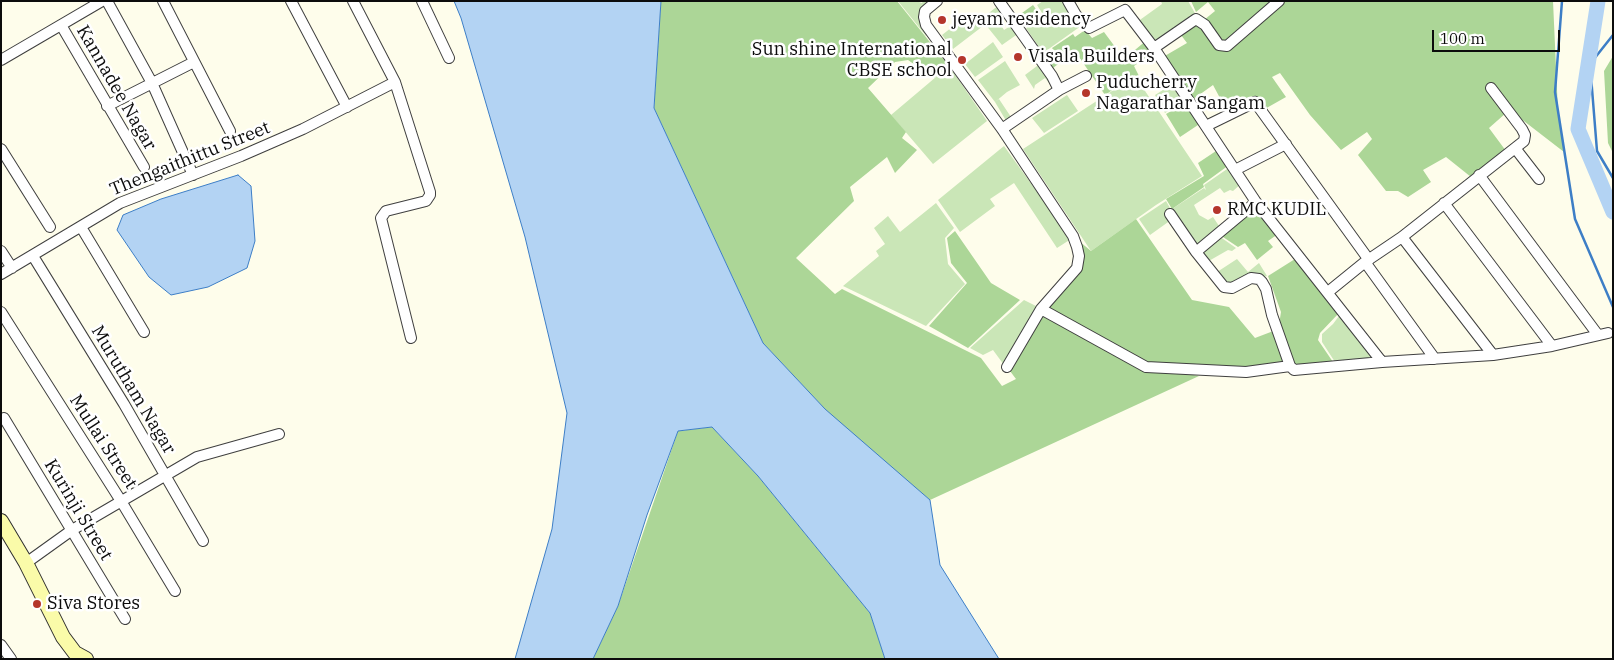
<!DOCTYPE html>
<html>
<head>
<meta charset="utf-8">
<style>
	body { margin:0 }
	#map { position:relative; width:1614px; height:660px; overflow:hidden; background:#fefdeb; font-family:"IBM Plex Serif",serif }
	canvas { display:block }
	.frame { position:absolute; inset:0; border:2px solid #0c0c0c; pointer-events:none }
	.scale { position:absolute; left:1432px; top:30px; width:128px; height:22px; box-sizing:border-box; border:2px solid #0c0c0c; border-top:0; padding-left:6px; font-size:15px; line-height:18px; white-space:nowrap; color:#0c0c0c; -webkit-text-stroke:4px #fff; paint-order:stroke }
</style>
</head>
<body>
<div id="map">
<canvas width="1614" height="660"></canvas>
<div class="frame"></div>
<div class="scale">100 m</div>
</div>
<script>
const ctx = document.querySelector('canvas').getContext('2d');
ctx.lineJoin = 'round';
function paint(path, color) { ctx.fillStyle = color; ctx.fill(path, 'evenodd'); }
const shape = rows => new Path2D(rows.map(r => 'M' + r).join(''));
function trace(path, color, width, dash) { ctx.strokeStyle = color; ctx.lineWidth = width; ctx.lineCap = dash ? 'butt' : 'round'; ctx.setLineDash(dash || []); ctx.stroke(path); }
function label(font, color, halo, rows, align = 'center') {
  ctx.font = font + ' "IBM Plex Serif",serif'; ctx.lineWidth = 5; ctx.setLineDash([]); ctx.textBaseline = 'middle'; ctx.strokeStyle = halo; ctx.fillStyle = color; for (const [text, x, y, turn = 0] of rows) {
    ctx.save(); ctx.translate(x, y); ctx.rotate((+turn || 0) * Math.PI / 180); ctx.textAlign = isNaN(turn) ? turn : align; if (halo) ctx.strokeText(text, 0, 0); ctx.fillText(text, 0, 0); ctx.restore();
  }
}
paint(shape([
	[898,1,916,1,922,3,923,1,934,1,925,9,927,34,926,36],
	[1043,1,1063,1,1081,26,1043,53,1026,28,1044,16,1037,5],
	[1161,1,1188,1,1196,15,1155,45,1137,22,1162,4],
	[999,5,1005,14,998,20,1004,30,1012,25,1019,33,1002,45,981,19],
	[965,17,971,24,979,20,983,26,953,49,942,35],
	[993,42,1003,57,975,77,965,64],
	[1005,61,1020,85,1007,92,995,102,999,99,1013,120,1008,124,995,102,978,80],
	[1041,63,1053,83,1049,83,1045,78,1035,85,1034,89,1025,75],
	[949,66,987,121,933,164,891,115],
	[1135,76,1202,176,1156,205,1091,251,1023,149],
	[1174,83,1186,100,1165,113,1155,95],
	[1067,95,1078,111,1044,133,1032,118],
	[1004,146,1071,239,1057,248,1014,183,990,199,995,206,960,232,938,200],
	[1230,167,1242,183,1233,191,1230,190,1224,193,1220,188,1194,205,1199,215,1208,220,1213,217,1221,229,1197,249,1169,211,1204,188,1206,190,1204,185],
	[1166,201,1170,208,1166,211,1171,220,1150,235,1139,219],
	[936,203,954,228,945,238,948,264,965,284,926,326,843,286,879,256,876,251,885,244,874,228,888,216,900,232],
	[1219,236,1236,248,1232,251,1228,250,1207,262,1200,252],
	[1237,259,1248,272,1259,263,1267,276,1228,287,1214,274],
	[1024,300,1038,307,1004,365,993,350,983,355,970,348],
	[1339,316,1374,360,1335,362,1322,342,1322,334,1333,324]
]), '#cae6b7');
paint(shape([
	[661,1,897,1,949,66,934,78,908,60,895,62,868,88,906,132,902,138,917,150,895,173,887,157,850,187,854,201,796,258,835,294,842,289,981,358,1002,386,1016,379,1007,367,1041,309,1077,268,1073,236,1091,251,1136,219,1192,300,1229,307,1255,338,1276,330,1288,365,1246,372,1152,368,1199,376,930,500,837,422,763,343,654,108],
	[1191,1,1553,1,1558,112,1564,152,1507,108,1506,113,1489,128,1506,151,1471,177,1446,157,1423,170,1431,182,1408,197,1398,191,1386,191,1358,155,1372,139,1367,132,1341,150,1310,115,1280,73,1272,77,1286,97,1263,110,1255,102,1228,113,1213,85,1192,100,1163,57,1187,43,1178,31,1204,20,1215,11,1208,2,1196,12],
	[1033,5,1041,16,1023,28,1015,18],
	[1085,30,1092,38,1104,32,1124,59,1147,40,1154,52,1134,66,1140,78,1138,79,1135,75,1105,95,1075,51,1053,68,1048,61,1057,55,1052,48,1073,34,1075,37],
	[1613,56,1613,153,1608,143,1604,71],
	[1187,102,1201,123,1180,137,1166,114],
	[1219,149,1229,165,1203,184,1204,187,1172,209,1166,199,1204,176,1198,163],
	[1256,206,1278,234,1268,241,1273,247,1257,260,1245,243,1238,247,1220,235],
	[955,231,991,283,1020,300,968,348,929,326,967,283,951,263,947,238],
	[1295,259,1338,314,1320,333,1318,340,1333,362,1295,367,1279,325,1281,312,1268,276],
	[712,427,758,476,870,613,885,659,593,659,618,606,678,431]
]), '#acd697');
const water = shape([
	[454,1,661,1,654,108,763,343,825,409,930,500,940,565,999,659,885,659,870,613,758,476,712,427,678,431,647,515,618,606,593,659,515,659,552,529,567,413,525,237,461,18,454,1],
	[238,175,251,186,255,241,247,268,208,287,171,295,149,277,117,230,123,215,161,199,238,175]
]);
paint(water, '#b3d3f3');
trace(water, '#3d7ec6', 1);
trace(shape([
	[1562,1,1555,92,1575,219,1613,307],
	[1613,35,1590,64,1597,151,1613,178]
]), '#3d7ec6', 2.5);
trace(shape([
	[1598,1,1578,129,1613,212]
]), '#b3d3f3', 15);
const street = shape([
	[107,1,152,83,193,175],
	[163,1,230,131],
	[291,1,347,107],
	[353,1,395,82,430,192,430,195,426,201,386,211,381,218,411,338],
	[422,1,449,58],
	[937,1,925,11,924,17,926,25,1002,129,1073,236,1077,247,1079,256,1077,268,1041,309,1007,367],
	[999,1,1052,76,1059,90],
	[1068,1,1076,15,1089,28,1125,10,1154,48,1256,202,1196,252,1170,214],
	[61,25,144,167],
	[1154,48,1196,19,1205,25,1219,45,1227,46,1279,1],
	[1,60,102,1],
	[107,106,194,62],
	[1206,126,1255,102,1369,260],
	[1002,129,1059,90,1086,76],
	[1515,148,1539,179],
	[1,149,50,227],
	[1235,170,1286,144],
	[1479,175,1598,335],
	[1256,202,1382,362],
	[1444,203,1552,346],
	[81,227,144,332],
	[1402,237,1493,355],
	[1,251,12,268],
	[1196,252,1224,287,1232,288,1251,278,1259,279,1262,282,1266,289,1272,315,1290,366,1294,370,1382,362,1493,355,1552,346,1608,333],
	[33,256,124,404,203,541],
	[1365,262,1435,359],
	[1,274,120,203,241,156,303,129,395,82],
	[1328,292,1365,262,1402,237,1524,141,1525,135,1522,129,1491,88],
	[1041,309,1146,367,1246,372,1290,366],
	[1,312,121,501,175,591],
	[4,418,125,619],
	[26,563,72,530,197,457,279,434],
	[1,645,11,659]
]);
const secondary = shape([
	[1,521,26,563,63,637,75,653,86,659]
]);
trace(street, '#3f3f3f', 12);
trace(secondary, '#2e2e2e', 16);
trace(street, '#fff', 10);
trace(secondary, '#fafba9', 14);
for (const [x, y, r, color] of [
	[942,20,5,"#b4362b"],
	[1018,57,5,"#b4362b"],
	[962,60,5,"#b4362b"],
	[1086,93,5,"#b4362b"],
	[1217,210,5,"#b4362b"],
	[37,604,5,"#b4362b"]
]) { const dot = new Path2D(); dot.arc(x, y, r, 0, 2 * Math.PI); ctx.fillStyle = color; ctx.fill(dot); trace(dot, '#fff', 2); }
label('18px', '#0c0c0c', '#fff', [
	["jeyam residency",952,20],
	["Sun shine International",952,50,"right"],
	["CBSE school",952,71,"right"],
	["Visala Builders",1028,57],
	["Puducherry",1096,83],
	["Nagarathar Sangam",1096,104],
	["RMC KUDIL",1227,210],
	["Siva Stores",47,604]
], 'left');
label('18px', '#0c0c0c', '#fff', [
	["Kannadee Nagar",116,88,60],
	["Thengaithittu Street",190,159,-22],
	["Murutham Nagar",133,390,59],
	["Mullai Street",103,442,57],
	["Kurinji Street",78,510,59]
]);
</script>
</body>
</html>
